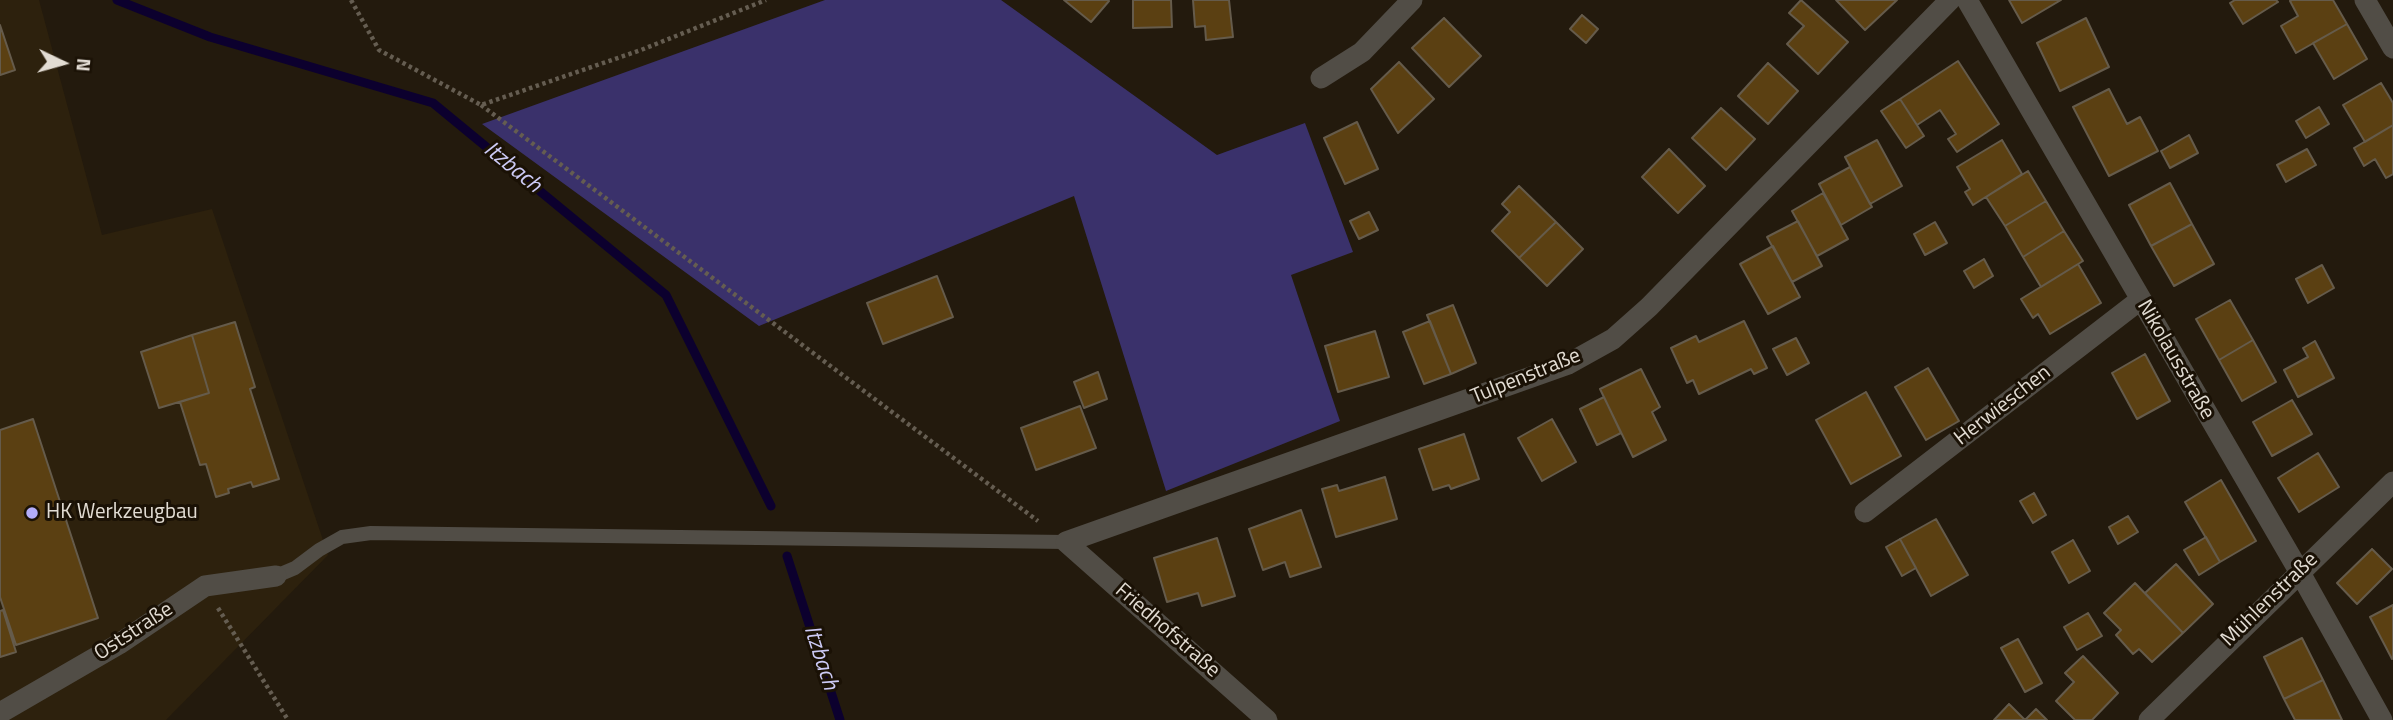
<!DOCTYPE html>
<html>
<head>
<meta charset="utf-8">
<style>
	body { margin:0 }
	#map { position:relative; width:2393px; height:720px; overflow:hidden; background:#231a0d; font-family:"Titillium Web",sans-serif }
	canvas { display:block }
	.north { position:absolute; left:28px; top:28px; width:70px; height:70px; -webkit-text-stroke:5px #1a1105; paint-order:stroke; rotate:95deg; font-size:19px; font-weight:700; line-height:28px; text-align:center; color:#e2dcd3 }
	.north::after { content:''; display:block; margin:auto; width:24px; height:32px; background:#e2dcd3; clip-path:polygon(50% 0,100% 100%,50% 72%,0 100%) }
</style>
</head>
<body>
<div id="map">
<canvas width="2393" height="720"></canvas>
<div class="north">N</div>
</div>
<script>
const ctx = document.querySelector('canvas').getContext('2d');
ctx.lineJoin = 'round';
function paint(path, color) { ctx.fillStyle = color; ctx.fill(path, 'evenodd'); }
const shape = rows => new Path2D(rows.map(r => 'M' + r).join(''));
function trace(path, color, width, dash) { ctx.strokeStyle = color; ctx.lineWidth = width; ctx.lineCap = dash ? 'butt' : 'round'; ctx.setLineDash(dash || []); ctx.stroke(path); }
function label(font, color, halo, rows, align = 'center') {
  ctx.font = font + ' "Titillium Web",sans-serif'; ctx.lineWidth = 6; ctx.setLineDash([]); ctx.textBaseline = 'middle'; ctx.strokeStyle = halo; ctx.fillStyle = color; for (const [text, x, y, turn = 0] of rows) {
    ctx.save(); ctx.translate(x, y); ctx.rotate((+turn || 0) * Math.PI / 180); ctx.textAlign = isNaN(turn) ? turn : align; if (halo) ctx.strokeText(text, 0, 0); ctx.fillText(text, 0, 0); ctx.restore();
  }
}
paint(shape([
	[0,0,39,0,102,235,212,209,328,555,166,720,0,720]
]), '#2d210d');
paint(shape([
	[825,0,1001,0,1217,155,1305,123,1353,252,1291,275,1340,421,1166,491,1074,196,759,326,482,124]
]), '#3a316b');
trace(shape([
	[117,0,210,37,433,103,666,295,771,506],
	[787,556,840,720]
]), '#0c002e', 9);
const building = shape([
	[1064,0,1108,0,1109,1,1091,22,1064,0],
	[1133,0,1171,0,1172,27,1133,28,1133,0],
	[1193,0,1229,0,1233,37,1206,40,1205,26,1195,27,1193,0],
	[1801,0,1848,42,1818,74,1787,44,1804,26,1789,13,1801,0],
	[1836,0,1897,0,1865,30,1836,0],
	[2009,0,2061,0,2022,23,2009,0],
	[2235,0,2276,0,2278,2,2243,24,2230,3,2235,0],
	[2292,0,2333,0,2347,24,2296,53,2281,26,2298,16,2290,1,2292,0],
	[1582,15,1598,29,1586,43,1570,29,1582,15],
	[1444,18,1481,56,1449,87,1412,48,1444,18],
	[2086,18,2109,67,2060,91,2037,43,2086,18],
	[2347,24,2367,59,2334,79,2313,43,2347,24],
	[0,25,15,70,0,75,0,25],
	[1958,61,1999,124,1957,152,1948,139,1956,134,1940,110,1917,125,1900,99,1958,61],
	[1399,62,1434,99,1398,133,1371,89,1399,62],
	[1768,63,1798,91,1768,124,1738,96,1768,63],
	[2381,83,2393,103,2393,125,2365,142,2343,105,2381,83],
	[2109,89,2127,124,2140,117,2158,151,2109,176,2073,107,2109,89],
	[1900,99,1924,136,1906,148,1881,111,1900,99],
	[2319,107,2329,124,2306,138,2296,121,2319,107],
	[1721,108,1755,139,1726,170,1692,138,1721,108],
	[1357,122,1378,169,1345,184,1324,138,1357,122],
	[2393,125,2393,174,2386,178,2375,159,2364,166,2354,148,2393,125],
	[2189,135,2198,153,2170,168,2161,151,2189,135],
	[1877,140,1902,186,1870,204,1845,157,1877,140],
	[2002,140,2022,174,1973,205,1965,192,1970,189,1957,167,2002,140],
	[1669,149,1705,186,1678,213,1642,177,1669,149],
	[2307,149,2316,165,2286,182,2277,165,2307,149],
	[1850,167,1872,207,1841,225,1819,184,1850,167],
	[2028,171,2046,201,2005,226,1986,197,2028,171],
	[2170,183,2192,224,2151,246,2129,205,2170,183],
	[1519,186,1556,222,1519,258,1492,231,1510,212,1502,204,1519,186],
	[1823,193,1848,239,1817,256,1792,211,1823,193],
	[2046,201,2064,231,2023,257,2005,226,2046,201],
	[1369,212,1378,230,1359,239,1350,221,1369,212],
	[1798,221,1822,266,1792,282,1767,237,1798,221],
	[1556,222,1583,249,1547,286,1519,258,1556,222],
	[1935,222,1947,243,1925,255,1914,234,1935,222],
	[2192,224,2214,264,2174,286,2151,246,2192,224],
	[2064,231,2083,261,2041,287,2023,257,2064,231],
	[1773,246,1800,297,1768,314,1740,264,1773,246],
	[1984,259,1993,276,1974,288,1964,271,1984,259],
	[2078,264,2101,303,2050,334,2038,314,2033,318,2021,299,2078,264],
	[2322,265,2334,288,2308,303,2296,279,2322,265],
	[937,276,953,317,883,344,867,303,937,276],
	[2230,300,2253,340,2219,360,2196,319,2230,300],
	[1453,305,1476,363,1451,374,1427,315,1453,305],
	[1430,321,1451,374,1424,384,1403,332,1430,321],
	[1744,321,1767,368,1754,374,1751,369,1699,394,1693,380,1687,383,1671,348,1696,336,1699,342,1744,321],
	[235,322,255,387,250,389,279,479,253,487,251,482,228,489,229,493,216,497,206,464,200,465,180,402,209,393,192,335,235,322],
	[1375,331,1389,377,1338,392,1325,346,1375,331],
	[192,335,209,393,159,408,141,352,192,335],
	[1796,338,1809,363,1787,375,1773,349,1796,338],
	[2253,340,2276,382,2242,401,2219,360,2253,340],
	[2315,341,2334,378,2298,397,2284,370,2308,357,2303,348,2315,341],
	[2145,354,2170,401,2137,419,2112,373,2145,354],
	[1928,368,1959,421,1926,440,1895,387,1928,368],
	[1641,369,1660,407,1652,412,1666,440,1633,457,1600,389,1641,369],
	[1098,372,1107,399,1084,408,1074,382,1098,372],
	[1866,392,1901,456,1851,484,1816,420,1866,392],
	[1604,397,1621,433,1597,445,1580,409,1604,397],
	[2292,400,2312,434,2272,456,2253,422,2292,400],
	[1080,406,1096,448,1036,470,1021,428,1080,406],
	[33,419,98,618,16,645,0,597,0,430,33,419],
	[1552,419,1576,462,1542,481,1518,438,1552,419],
	[1464,434,1479,479,1451,489,1449,485,1433,490,1419,449,1464,434],
	[2318,453,2339,487,2299,512,2278,478,2318,453],
	[1385,477,1397,519,1336,537,1322,489,1337,485,1339,491,1385,477],
	[2221,480,2256,541,2220,562,2185,502,2221,480],
	[2034,493,2046,515,2033,523,2020,501,2034,493],
	[1301,510,1321,567,1290,577,1285,562,1263,570,1249,529,1301,510],
	[2128,516,2138,532,2118,544,2109,527,2128,516],
	[1936,519,1968,575,1931,596,1900,539,1936,519],
	[2206,537,2220,562,2199,575,2184,550,2206,537],
	[1217,538,1235,596,1202,606,1198,593,1167,602,1154,558,1217,538],
	[1900,539,1916,568,1902,576,1886,547,1900,539],
	[2073,540,2090,571,2069,583,2052,552,2073,540],
	[2372,549,2392,569,2357,604,2337,583,2372,549],
	[2176,564,2213,604,2183,633,2145,593,2176,564],
	[2135,583,2183,633,2152,662,2139,649,2133,654,2116,635,2121,630,2104,613,2135,583],
	[2393,605,2393,658,2392,659,2370,617,2393,605],
	[3,610,16,652,0,657,0,611,3,610],
	[2088,613,2102,636,2077,650,2064,627,2088,613],
	[2302,638,2323,680,2284,699,2264,657,2302,638],
	[2018,639,2042,683,2025,692,2001,648,2018,639],
	[2083,656,2118,693,2092,720,2075,720,2056,701,2074,682,2065,673,2083,656],
	[2323,680,2342,720,2295,720,2284,699,2323,680],
	[2009,704,2025,720,2036,709,2047,720,1994,720,2009,704]
]);
paint(building, '#5b4012');
trace(building, '#655b4b', 2);
trace(shape([
	[351,0,379,50,481,105,641,50,766,0],
	[481,105,1038,521],
	[218,608,288,720]
]), '#655d51', 4.5, [3.5, 3.5]);
trace(shape([
	[276,576,295,568,319,550,342,537,371,533,1066,542]
]), '#514d46', 14);
trace(shape([
	[1967,0,2299,571,2382,720],
	[2365,0,2393,48],
	[1321,78,1362,52,1412,0],
	[1865,512,2140,300],
	[0,713,119,644,205,586,276,576],
	[1267,720,1066,542,1568,364,1613,339,1649,307,1950,0],
	[2149,720,2393,482]
]), '#514d46', 21);
for (const [x, y, r, color] of [
	[32,513,7,"#b3adf9"]
]) { const dot = new Path2D(); dot.arc(x, y, r, 0, 2 * Math.PI); ctx.fillStyle = color; ctx.fill(dot); trace(dot, '#1a1105', 2.5); }
label('21px', '#e2dcd3', '#1a1105', [
	["Nikolausstraße",2175,360,60],
	["Tulpenstraße",1526,377,-22],
	["Herwieschen",2003,406,-38],
	["Mühlenstraße",2270,600,-44],
	["Friedhofstraße",1167,631,41],
	["Oststraße",134,632,-33]
]);
label('21px', '#e2dcd3', '#1a1105', [
	["HK Werkzeugbau",46,513]
], 'left');
label('italic 23px', '#cccaf5', '#1a1105', [
	["Itzbach",512,168,39],
	["Itzbach",820,658,72]
]);
</script>
</body>
</html>
